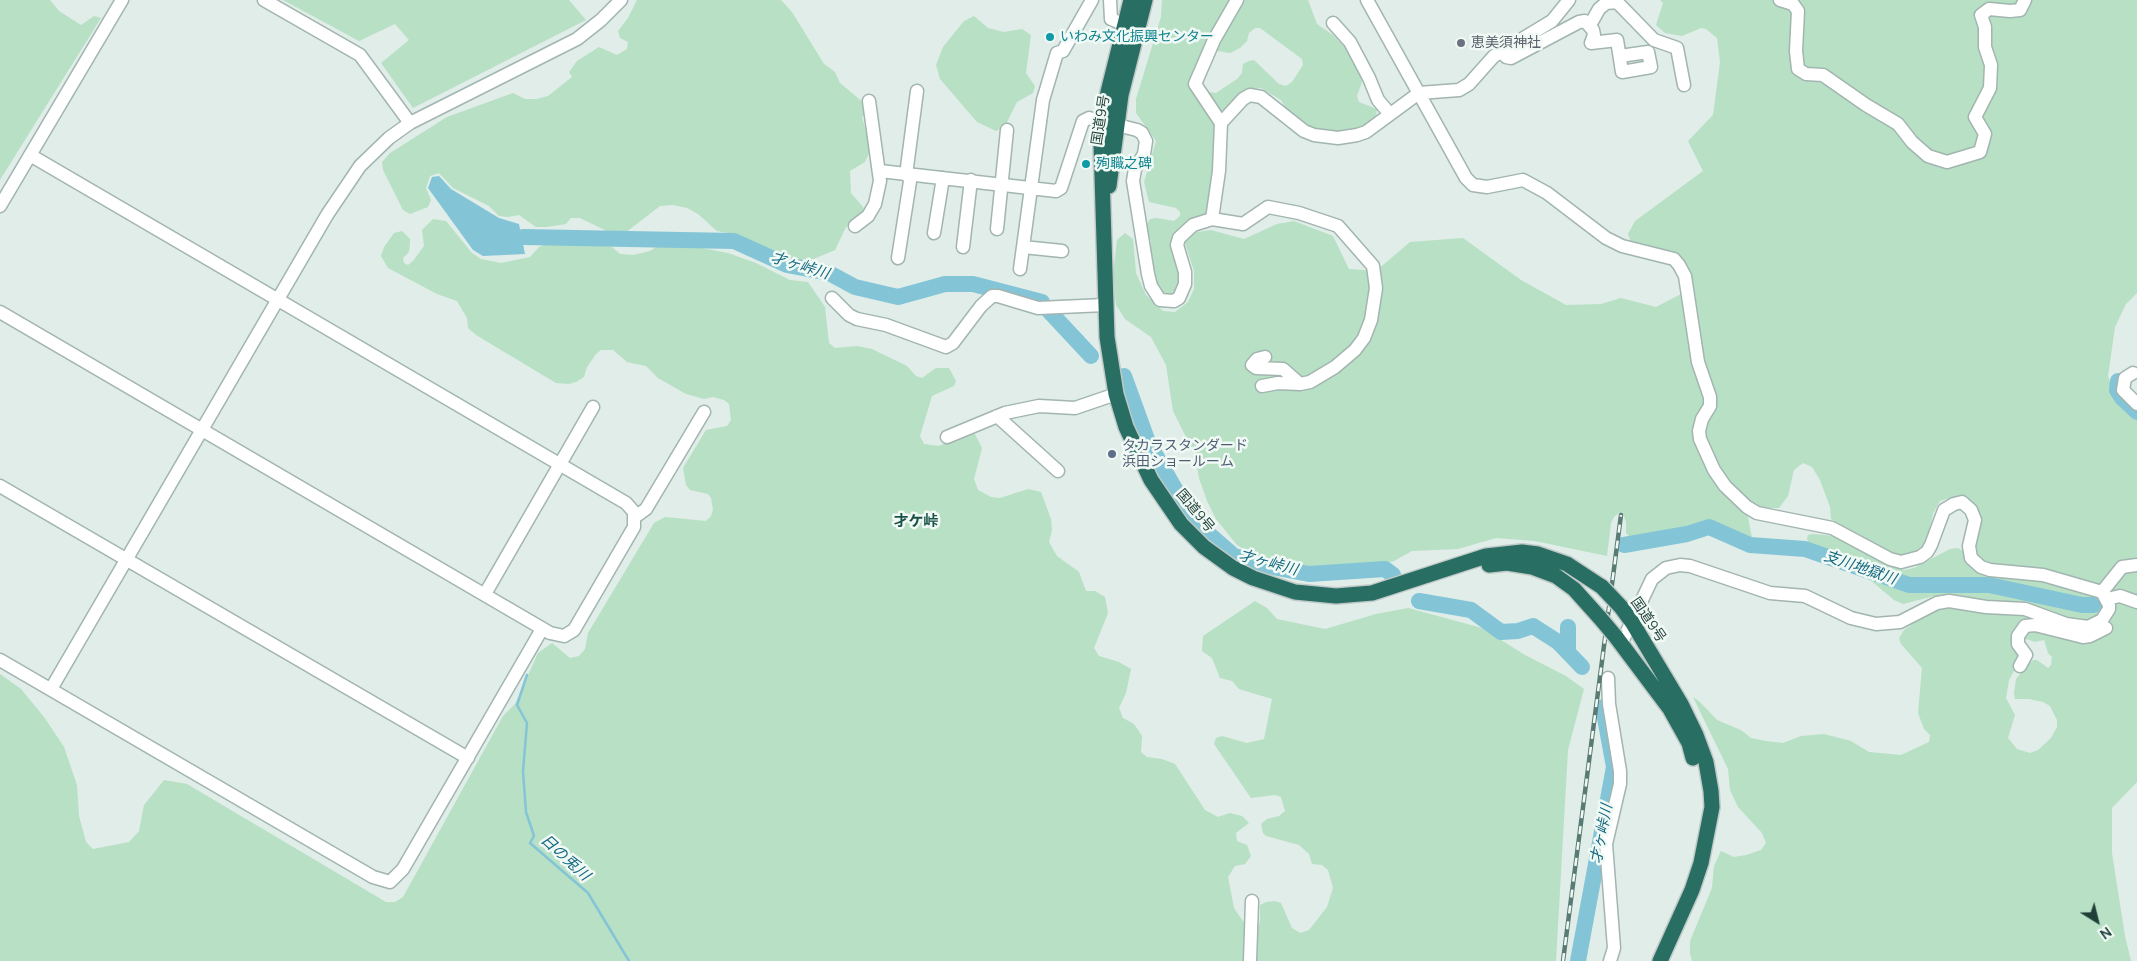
<!DOCTYPE html>
<html>
<head>
<meta charset="utf-8">
<style>
	body { margin:0 }
	#map { position:relative; width:2137px; height:961px; overflow:hidden; background:#e0ede8; font-family:Manrope,sans-serif }
	canvas { display:block }
	.north { position:absolute; left:2072px; top:896px; width:50px; height:50px; -webkit-text-stroke:4px #f1f9f5; paint-order:stroke; rotate:144deg; font-size:14px; font-weight:700; line-height:20px; text-align:center; color:#1f3f38 }
	.north::after { content:''; display:block; margin:auto; width:18px; height:22px; background:#1f3f38; clip-path:polygon(50% 0,100% 100%,50% 72%,0 100%) }
</style>
</head>
<body>
<div id="map">
<canvas width="2137" height="961"></canvas>
<div class="north">N</div>
</div>
<script>
const ctx = document.querySelector('canvas').getContext('2d');
ctx.lineJoin = 'round';
function paint(path, color) { ctx.fillStyle = color; ctx.fill(path, 'evenodd'); }
const shape = rows => new Path2D(rows.map(r => 'M' + r).join(''));
function trace(path, color, width, dash) { ctx.strokeStyle = color; ctx.lineWidth = width; ctx.lineCap = dash ? 'butt' : 'round'; ctx.setLineDash(dash || []); ctx.stroke(path); }
function label(font, color, halo, rows, align = 'center') {
  ctx.font = font + ' Manrope,"Noto Sans JP",sans-serif'; ctx.lineWidth = 5; ctx.setLineDash([]); ctx.textBaseline = 'middle'; ctx.strokeStyle = halo; ctx.fillStyle = color; for (const [text, x, y, turn = 0] of rows) {
    ctx.save(); ctx.translate(x, y); ctx.rotate((+turn || 0) * Math.PI / 180); ctx.textAlign = isNaN(turn) ? turn : align; if (halo) ctx.strokeText(text, 0, 0); ctx.fillText(text, 0, 0); ctx.restore();
  }
}
paint(shape([
	[0,0,50,0,59,11,81,25,94,16,101,18,0,180],
	[283,0,569,0,586,20,413,108,381,63,409,40,395,24,359,41],
	[637,0,781,0,792,12,824,64,835,72,840,83,865,104,867,112,862,117,871,149,865,162,850,171,851,193,863,207,865,213,846,227,835,250,809,261,779,259,738,235,717,231,698,214,687,208,673,205,660,206,625,233,615,235,580,218,571,218,566,224,547,227,536,227,519,215,508,217,499,216,489,206,453,188,439,173,430,176,426,188,431,200,428,207,410,214,403,210,383,170,382,162,390,153,447,117,513,93,525,99,537,99,548,96,572,77,569,72,577,61,599,47,617,55,627,49,628,42,620,38,618,31,628,18],
	[1162,0,1232,0,1197,69,1214,117,1217,137,1207,214,1177,234,1182,276,1177,295,1160,296,1150,263,1151,241,1147,235,1147,224,1150,219,1157,218,1174,221,1180,216,1180,212,1176,208,1149,202,1144,182,1156,141,1136,113,1136,99,1161,17],
	[1241,0,1308,0,1317,24,1333,35,1351,54,1359,69,1362,82,1357,96,1359,102,1377,109,1376,117,1358,129,1343,134,1305,129,1291,117,1281,100,1261,88,1251,89,1224,111,1219,112,1207,95,1209,92,1216,93,1237,79,1242,73,1243,64,1249,61,1254,60,1279,84,1286,86,1292,82,1303,65,1302,59,1260,28,1255,28,1249,33,1247,41,1240,48,1230,53,1218,51,1214,46],
	[1660,0,2137,0,2137,293,2126,304,2115,327,2108,376,2117,401,2137,418,2137,782,2112,808,2112,853,2125,936,2131,961,1692,961,1690,954,1690,941,1712,888,1714,866,1721,851,1734,857,1746,855,1761,850,1766,843,1762,833,1738,807,1730,790,1728,769,1693,697,1700,702,1717,720,1741,730,1751,738,1766,741,1783,743,1801,736,1824,734,1851,741,1869,752,1901,755,1929,742,1930,735,1924,729,1918,713,1922,668,1901,644,1899,638,1904,630,1932,611,1942,598,1934,596,1903,604,1894,600,1862,573,1842,560,1823,554,1812,548,1808,543,1807,538,1808,535,1813,534,1835,536,1891,565,1904,570,1914,568,1950,549,1958,548,1966,553,1976,509,1968,498,1960,495,1940,501,1933,513,1928,539,1923,549,1913,555,1901,557,1831,519,1830,507,1820,480,1812,467,1803,463,1794,470,1788,496,1779,508,1756,508,1750,512,1748,517,1752,538,1750,542,1706,523,1685,532,1633,541,1626,533,1626,522,1623,514,1619,513,1614,517,1611,523,1607,556,1535,541,1496,538,1458,549,1412,551,1394,561,1367,567,1314,570,1254,555,1237,545,1216,519,1207,501,1199,478,1195,455,1173,411,1166,365,1151,337,1125,319,1116,305,1113,275,1117,240,1125,233,1133,239,1136,273,1146,295,1163,311,1175,312,1188,302,1194,289,1194,271,1185,243,1191,233,1211,230,1244,239,1277,224,1294,221,1333,236,1349,269,1376,271,1410,242,1463,238,1521,280,1566,305,1601,304,1621,298,1656,307,1683,293,1685,267,1673,251,1638,245,1631,242,1628,234,1635,221,1703,171,1688,141,1713,115,1720,62,1717,38,1706,29,1701,28,1682,36,1665,33,1656,25,1663,3],
	[2026,639,2035,642,2044,640,2048,653,2052,657,2051,665,2048,668,2037,660,2033,660,2028,665,2016,679,2014,693,2015,699,2029,699,2043,702,2050,706,2057,720,2057,727,2051,738,2038,750,2030,753,2017,749,2008,738,2015,715,2006,698,2009,680,2023,655,2023,640],
	[974,16,988,28,1004,32,1022,29,1031,35,1026,73,1035,86,1033,93,1017,102,1005,126,996,131,977,122,940,79,936,65,943,47,964,21],
	[433,219,446,221,472,253,481,259,501,263,530,257,539,247,554,241,612,247,620,254,633,255,650,251,660,244,680,244,728,253,756,263,790,280,808,282,825,307,829,343,835,348,857,346,872,349,907,366,916,376,922,378,936,368,949,368,956,381,954,386,932,396,920,436,924,444,939,446,968,432,975,434,982,448,974,479,978,490,991,497,1000,498,1028,489,1041,492,1051,519,1052,530,1049,542,1057,556,1079,572,1086,591,1095,591,1105,597,1108,613,1094,648,1099,656,1119,662,1131,669,1126,693,1119,708,1123,718,1134,724,1142,736,1141,752,1147,757,1162,759,1175,764,1205,810,1218,817,1230,813,1242,816,1249,823,1236,833,1237,841,1247,845,1251,856,1245,864,1235,866,1228,877,1234,908,1247,927,1258,927,1260,922,1260,905,1266,902,1275,901,1281,903,1292,928,1300,933,1309,930,1327,907,1333,888,1328,870,1322,865,1312,864,1309,854,1299,845,1266,836,1263,833,1261,824,1267,819,1279,816,1285,811,1281,797,1275,795,1251,798,1214,744,1216,738,1222,736,1247,743,1264,739,1272,699,1239,689,1232,681,1220,678,1212,658,1202,651,1203,636,1255,601,1267,608,1277,619,1325,629,1376,614,1408,608,1482,628,1525,655,1566,676,1584,689,1568,750,1556,961,0,961,0,674,21,689,44,717,64,747,77,785,79,816,86,842,93,849,129,842,139,831,144,805,164,780,187,784,386,902,395,902,403,897,503,716,515,704,538,653,552,643,570,658,579,656,585,649,588,633,654,523,665,517,706,521,711,516,713,510,711,498,708,494,690,490,686,485,683,468,706,430,727,426,731,420,729,404,724,400,713,397,704,399,686,394,658,378,646,366,627,362,613,350,601,350,596,354,587,367,584,377,576,382,569,384,556,383,476,335,468,328,467,318,457,301,437,294,388,268,381,256,384,247,394,233,402,231,410,239,410,243,409,252,403,258,404,263,408,265,413,261,424,246,422,230]
]), '#b7e0c4');
paint(shape([
	[439,176,451,189,499,218,519,224,525,254,483,256,473,250,428,188,432,177]
]), '#83c5d7');
trace(shape([
	[527,675,517,705,527,723,523,771,526,812,534,836,530,843,588,893,629,961]
]), '#83c5d7', 2.5);
trace(shape([
	[523,237,734,241,787,265,829,273,855,287,898,297,945,284,973,284,1042,302],
	[1049,311,1091,356],
	[1124,376,1148,442,1178,494,1203,529,1234,556,1267,566,1309,574,1385,569,1393,575],
	[2118,381,2117,390,2122,398,2137,412],
	[1624,545,1687,534,1709,527,1750,545,1805,549,1909,585,1989,585,2082,605,2094,605,2099,601],
	[1419,601,1471,610,1501,632,1518,631,1533,626,1558,642,1582,667],
	[1568,627,1568,652],
	[1578,961,1614,767,1603,707]
]), '#83c5d7', 16);
const minor = shape([
	[264,0,360,55,410,123],
	[1110,0,1111,19,1125,25],
	[1367,0,1466,178,1473,185,1487,187,1523,180,1547,193,1606,238,1622,246,1674,259,1679,265,1685,276,1698,362,1710,397,1710,406,1702,419,1699,431,1700,439,1714,470,1725,486,1747,507,1757,513,1832,528,1890,559,1901,562,1920,557,1927,552,1931,545,1944,510,1954,504,1962,502,1971,510,1975,520,1969,546,1971,558,1981,567,1990,570,2043,575,2102,592,2109,605,2109,609,2102,620,2088,627,2066,624,2025,609,1986,607,1949,601,1937,603,1900,622,1876,624,1851,618,1805,596,1770,593,1690,566,1680,565,1666,568,1652,579,1621,644],
	[1780,0,1793,4,1798,11,1796,51,1798,69,1806,74,1823,75,1866,105,1898,124,1912,142,1928,156,1947,162,1980,152,1985,134,1975,117,1990,88,1991,65,1985,47,1985,27,1981,15,1989,9,2010,11,2020,10,2025,0],
	[1333,23,1350,42,1369,78,1378,100,1389,113],
	[1590,25,1599,9,1606,3,1617,2,1654,40,1677,48,1684,85],
	[1501,51,1506,57,1511,58,1579,22,1585,21,1593,30,1594,35,1591,43,1617,40,1622,72,1651,67,1648,52,1620,56],
	[1221,123,1195,84,1214,40,1237,0],
	[880,171,1056,191,1061,188,1083,121,1089,118,1137,130,1142,133,1146,141,1144,154,1135,169,1133,181,1148,274,1151,286,1160,300,1174,301,1179,298,1185,284,1185,272,1177,245,1179,238,1193,225,1212,219,1219,171,1221,123,1243,99,1250,95,1261,97,1304,131,1314,135,1338,138,1357,135,1366,132,1419,93,1459,90,1469,84,1494,56,1552,21,1569,0],
	[906,175,917,91],
	[0,206,122,0],
	[1212,219,1243,224,1268,207,1299,213,1338,226,1373,266,1376,288,1371,320,1364,338,1355,350,1335,367,1310,382,1300,384,1278,383,1262,386],
	[855,226,868,216,875,204,880,181,869,101],
	[997,229,1007,130],
	[934,233,943,178],
	[963,247,971,180],
	[1023,247,1062,251],
	[898,258,911,175],
	[1020,269,1043,100,1057,53,1063,51,1092,0],
	[832,298,849,315,857,319,886,325,946,347,953,343,981,306,992,296,998,296,1038,308,1105,305],
	[0,312,550,633,564,636,574,630,634,527,634,512,626,503,30,155],
	[1265,357,1257,359,1252,365,1256,368,1283,369,1300,384],
	[2133,373,2125,378,2123,390,2137,404],
	[997,416,1058,471],
	[947,437,1005,413,1039,406,1075,408,1116,394],
	[0,486,468,758],
	[635,517,646,509,704,412],
	[2102,592,2122,567,2137,565],
	[485,594,593,407],
	[2107,599,2120,596,2137,602],
	[0,660,373,877,390,882,403,869,542,629],
	[2020,666,2026,655,2018,644,2018,636,2025,626,2035,625,2083,637,2090,636,2106,628],
	[1608,678,1609,704,1620,771,1620,784,1606,844,1614,948,1610,961],
	[51,689,327,215,360,166,389,138,410,123,577,39,601,20,621,0],
	[1250,961,1252,901]
]);
const highway = shape([
	[1131,0,1108,92,1101,144,1107,337,1116,394,1126,427,1151,480,1181,524,1204,547,1233,568,1253,578,1295,592,1336,596,1372,593,1486,556,1522,552,1538,554,1567,564,1602,587],
	[1109,186,1121,95,1145,0],
	[1489,565,1507,563,1532,567,1556,576,1574,589,1600,618],
	[1621,607,1632,622,1681,704,1696,735,1706,762,1711,791,1712,807,1701,863,1692,890,1660,961],
	[1616,637,1670,709,1689,743,1693,758]
]);
trace(minor, '#a2b5b0', 15);
trace(highway, '#c0c9c7', 18);
trace(minor, '#fff', 12);
trace(highway, '#286e63', 15);
const rail = shape([
	[1563,961,1621,515]
]);
trace(rail, '#597b74', 4.5);
trace(rail, '#f1f9f5', 2.5, [8]);
const highwayBridge = shape([
	[1602,587,1621,607],
	[1600,618,1616,637]
]);
trace(highwayBridge, '#c0c9c7', 18, []);
trace(highwayBridge, '#286e63', 15);
for (const [x, y, r, color] of [
	[1050,37,5,"#0f9aa8"],
	[1461,43,5,"#6b7280"],
	[1086,164,5,"#0f9aa8"],
	[1112,454,5,"#5c6f8a"]
]) { const dot = new Path2D(); dot.arc(x, y, r, 0, 2 * Math.PI); ctx.fillStyle = color; ctx.fill(dot); trace(dot, '#f1f9f5', 2); }
label('14px', '#0d838f', '#f1f9f5', [
	["いわみ文化振興センター",1060,37],
	["殉職之碑",1096,164]
], 'left');
label('14px', '#5b616d', '#f1f9f5', [
	["恵美須神社",1471,43]
], 'left');
label('14px', '#1f3f38', '#f1f9f5', [
	["国道9号",1101,120,-81],
	["国道9号",1195,511,50],
	["国道9号",1648,620,56]
]);
label('14px', '#4e5e75', '#f1f9f5', [
	["タカラスタンダード",1122,446],
	["浜田ショールーム",1122,462]
], 'left');
label('italic 15px', '#136880', '#f1f9f5', [
	["才ヶ峠川",800,266,17],
	["才ヶ峠川",1268,563,15],
	["支川地獄川",1860,568,19],
	["才ヶ峠川",1602,834,-79],
	["日の兎川",565,858,42]
]);
label('bold 15px', '#195348', '#f1f9f5', [
	["才ケ峠",916,522]
]);
</script>
</body>
</html>
